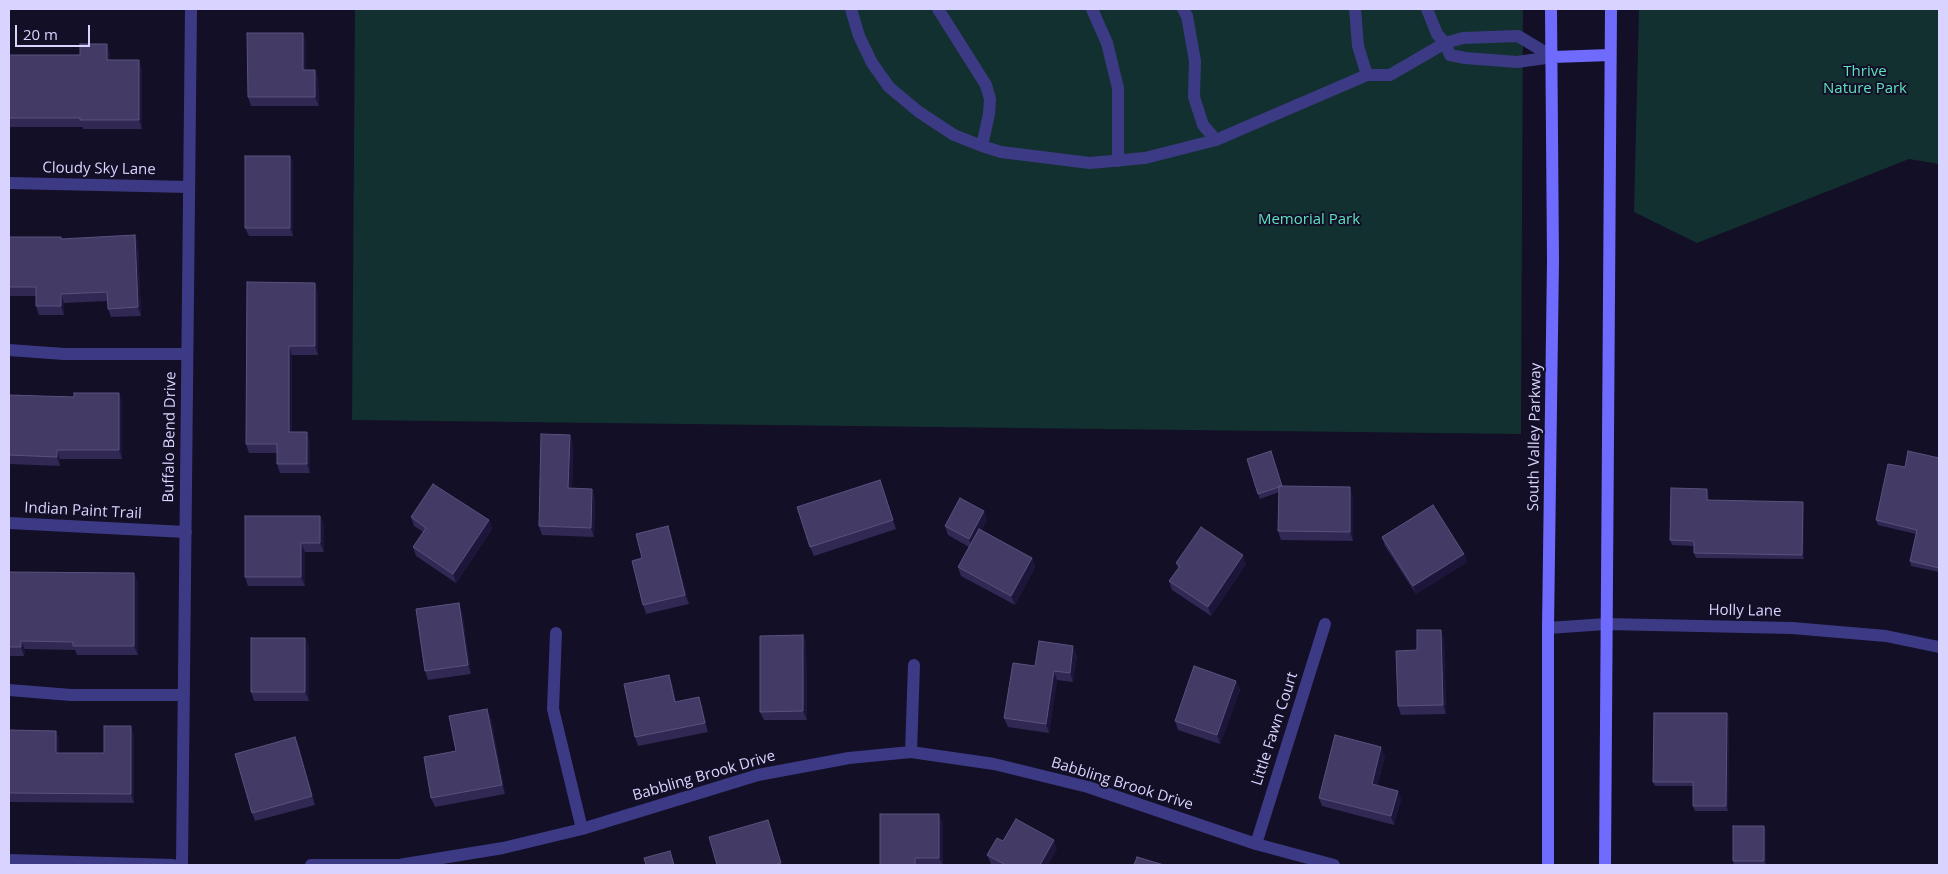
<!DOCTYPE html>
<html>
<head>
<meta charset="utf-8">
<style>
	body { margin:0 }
	#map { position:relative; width:1948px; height:874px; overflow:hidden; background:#130f26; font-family:"Open Sans",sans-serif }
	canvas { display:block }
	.frame { position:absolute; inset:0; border:10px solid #d9d4ff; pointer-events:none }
	.scale { position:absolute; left:15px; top:25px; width:75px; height:22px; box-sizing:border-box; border:2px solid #d9d4ff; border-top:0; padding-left:6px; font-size:15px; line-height:18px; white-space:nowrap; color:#d9d4ff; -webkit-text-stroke:4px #130f26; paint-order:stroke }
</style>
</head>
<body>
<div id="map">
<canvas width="1948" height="874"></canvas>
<div class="frame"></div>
<div class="scale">20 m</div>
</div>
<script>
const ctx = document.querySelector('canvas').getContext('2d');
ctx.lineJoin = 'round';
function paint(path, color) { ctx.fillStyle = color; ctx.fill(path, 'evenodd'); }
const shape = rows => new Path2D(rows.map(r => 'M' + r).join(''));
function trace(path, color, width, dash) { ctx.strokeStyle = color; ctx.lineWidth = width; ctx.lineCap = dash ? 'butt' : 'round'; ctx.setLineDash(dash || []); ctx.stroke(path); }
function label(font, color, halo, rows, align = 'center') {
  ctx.font = font + ' "Open Sans",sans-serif'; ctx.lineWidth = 4; ctx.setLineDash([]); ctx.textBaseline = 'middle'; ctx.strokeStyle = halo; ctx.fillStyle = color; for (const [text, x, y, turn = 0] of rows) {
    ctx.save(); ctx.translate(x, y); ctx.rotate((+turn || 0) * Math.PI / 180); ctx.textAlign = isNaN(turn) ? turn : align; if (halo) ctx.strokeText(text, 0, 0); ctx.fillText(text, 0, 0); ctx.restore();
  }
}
paint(shape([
	[355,9,1523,9,1521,434,352,420],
	[1639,9,1939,9,1939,164,1909,159,1697,243,1634,212]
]), '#12302f');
trace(shape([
	[851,9,859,36,872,63,889,87,919,112,954,135,982,146,1001,152,1090,163,1145,158,1216,140],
	[938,9,986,85,990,99,989,114,982,146],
	[1092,9,1107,43,1118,88,1118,161],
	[1183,9,1187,16,1195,61,1194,97,1203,125,1216,140,1367,75],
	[1355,9,1358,46,1367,75,1390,75,1445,43,1463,38,1518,36,1553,57],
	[1427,9,1437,34,1445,43,1450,55,1465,58,1517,62,1553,57],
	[9,350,64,354,187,354],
	[9,690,71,695,184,695]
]), '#3d3a85', 12);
trace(shape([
	[9,183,189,187],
	[9,523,186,532],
	[1548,628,1606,624,1792,628,1886,636,1939,647],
	[556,633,553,709,582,829],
	[911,752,914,665],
	[1256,844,1325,624],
	[9,860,173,865],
	[182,865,191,9],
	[311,865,399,865,503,848,582,829,758,775,849,758,911,752,994,764,1088,787,1256,844,1334,865]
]), '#3d3a85', 12);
trace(shape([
	[1553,57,1610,55],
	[1548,865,1548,628,1553,260,1551,9],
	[1605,865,1611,9]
]), '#6f6bff', 12);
paint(shape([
	[303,33,306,42,306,70,315,70,318,78,319,106,251,106,248,97],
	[110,53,110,60,142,69,142,129,83,129,83,127,9,127,9,55,80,55],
	[290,156,293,164,293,236,249,236,245,228],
	[135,235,138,244,141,316,111,317,108,309,108,301,64,303,64,315,39,315,36,306,36,296,9,296,9,237,61,237,62,239],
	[247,282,318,292,318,355,292,355,292,432,310,441,310,473,280,473,277,464,277,453,249,453,246,444],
	[9,395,122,402,122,459,60,459,60,466,9,464],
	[573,443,572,488,595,498,594,537,542,535,539,526],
	[1939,458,1939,572,1911,566,1910,561,1916,534,1878,525,1876,520,1905,467],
	[880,480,896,529,814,556,810,547],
	[1283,486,1353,496,1353,541,1281,540,1278,531,1279,492,1260,499,1258,494],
	[1709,494,1709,500,1804,506,1804,559,1696,558,1694,553,1694,546,1672,545,1670,540],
	[320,516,324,525,324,552,305,552,305,586,248,586,245,577],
	[411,517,489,520,492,529,456,583,416,556,413,547,423,532,414,526],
	[987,520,981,531,1032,558,1035,567,1015,605,961,576,958,567,969,547,948,535,945,526],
	[671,535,689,604,646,614,643,605,642,558],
	[1382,537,1464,554,1467,562,1416,594,1385,546],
	[1176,563,1246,564,1211,616,1172,590,1169,581,1178,568],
	[9,572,138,582,138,655,77,655,75,650,25,649,24,656,9,656],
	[462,611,471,674,428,680,425,671],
	[803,635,806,644,807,720,764,720,760,712],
	[305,638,309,647,309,701,254,701,251,692],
	[1444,638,1446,714,1401,715,1398,706,1417,650],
	[1077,655,1073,682,1057,680,1049,733,1008,727,1004,718,1035,666],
	[1236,681,1240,690,1220,744,1178,730,1175,721],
	[672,684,676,702,702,706,708,732,638,746,635,737],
	[1727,713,1729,717,1728,811,1695,811,1693,806,1693,786,1655,786,1653,782],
	[491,718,505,794,435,807,431,798,456,751],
	[9,730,56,731,59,740,59,753,104,753,134,735,134,803,9,802],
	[295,737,299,746,315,805,255,821,252,813],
	[1385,756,1377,786,1401,799,1394,825,1322,806,1319,798],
	[943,823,943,865,880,865],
	[1764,826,1766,830,1766,865,1734,865,1733,861],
	[1003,841,1057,848,1048,865,993,865,991,864,987,855]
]), '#312854');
paint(shape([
	[303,33,306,42,306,78,303,70],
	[107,44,110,53,110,69,107,60],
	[139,60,142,69,142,129,139,120],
	[315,70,318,78,319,106,315,97],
	[290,156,293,164,293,236,290,228],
	[135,235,138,244,141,316,138,307],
	[315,283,318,292,318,355,315,346],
	[61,294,64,303,64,315,61,306],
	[289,346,292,355,292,441,289,432],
	[119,393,122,402,122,459,119,450],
	[307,432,310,441,310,473,307,464],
	[570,435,573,443,572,497,568,488],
	[57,450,60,459,60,466,57,457],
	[1350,487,1353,496,1353,541,1350,532],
	[592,489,595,498,594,537,591,528],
	[1707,489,1709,494,1709,505,1707,500],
	[1803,502,1804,506,1804,559,1802,555],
	[984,511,987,520,972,548,969,539],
	[320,516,324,525,324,552,320,543],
	[489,520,492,529,456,583,453,574],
	[668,526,671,535,689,604,685,595],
	[301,543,305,552,305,586,301,577],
	[1464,554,1467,562,1416,594,1413,586],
	[1243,555,1246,564,1211,616,1208,607],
	[1032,558,1035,567,1015,605,1011,596],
	[134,573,138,582,138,655,134,646],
	[459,603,462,611,471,674,468,665],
	[1441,630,1444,638,1446,714,1443,705],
	[803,635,806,644,807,720,803,711],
	[305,638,309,647,309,701,305,692],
	[21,641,25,649,24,656,21,647],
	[1073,646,1077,655,1073,682,1070,673],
	[1054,671,1057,680,1049,733,1046,724],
	[669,675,672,684,678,711,675,702],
	[1236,681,1240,690,1220,744,1217,735],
	[699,697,702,706,708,732,705,723],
	[487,709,491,718,505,794,502,785],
	[1727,713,1729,717,1728,811,1726,806],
	[131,726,134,735,134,803,131,794],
	[56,731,59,740,59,762,56,753],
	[295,737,299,746,315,805,312,796],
	[1381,747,1385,756,1375,793,1372,784],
	[1398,791,1401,799,1394,825,1391,816],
	[939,814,943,823,943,865,939,858],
	[768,820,771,828,782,865,781,863],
	[1764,826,1766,830,1766,865,1764,861],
	[1054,840,1057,848,1048,865,1040,865]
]), '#1d163a');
const building = shape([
	[247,33,303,33,303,70,315,70,315,97,248,97,247,33],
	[80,44,107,44,107,60,139,60,139,120,80,120,80,118,9,118,9,55,80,55,80,44],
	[245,156,290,156,290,228,245,228,245,156],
	[135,235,138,307,108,309,107,292,61,294,61,306,36,306,36,287,9,287,9,237,61,237,61,239,135,235],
	[247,282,315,283,315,346,289,346,289,432,307,432,307,464,277,464,277,444,246,444,247,282],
	[74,393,119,393,119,450,57,450,57,457,9,455,9,395,74,397,74,393],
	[541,434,570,435,568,488,592,489,591,528,539,526,541,434],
	[1271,451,1282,486,1279,486,1279,487,1258,494,1247,459,1271,451],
	[1908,451,1939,458,1939,568,1910,561,1917,530,1876,520,1888,464,1905,467,1908,451],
	[880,480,893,520,810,547,797,507,880,480],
	[433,484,489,520,453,574,413,547,426,528,411,517,433,484],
	[1279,486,1350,487,1350,532,1278,531,1279,486],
	[1671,488,1707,489,1707,500,1803,502,1802,555,1694,553,1694,541,1670,540,1671,488],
	[960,498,984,511,969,539,945,526,960,498],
	[1433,505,1464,554,1413,586,1382,537,1433,505],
	[245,516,320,516,320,543,301,543,301,577,245,577,245,516],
	[668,526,685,595,643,605,632,561,642,558,636,534,668,526],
	[1201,527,1243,555,1208,607,1169,581,1180,566,1176,563,1201,527],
	[979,529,1032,558,1011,596,958,567,979,529],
	[9,572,134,573,134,646,73,646,73,642,21,641,21,647,9,647,9,572],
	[459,603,468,665,425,671,416,609,459,603],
	[1417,630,1441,630,1443,705,1398,706,1396,651,1417,650,1417,630],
	[803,635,803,711,760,712,760,636,803,635],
	[251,638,305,638,305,692,251,692,251,638],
	[1039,641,1073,646,1070,673,1054,671,1046,724,1004,718,1013,663,1035,666,1039,641],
	[1194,666,1236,681,1217,735,1175,721,1194,666],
	[669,675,675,702,699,697,705,723,635,737,624,684,669,675],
	[487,709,502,785,431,798,424,757,456,751,449,716,487,709],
	[1654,713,1727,713,1726,806,1693,806,1693,782,1653,782,1654,713],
	[104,726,131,726,131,794,9,793,9,730,56,731,56,753,104,753,104,726],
	[1335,735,1381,747,1372,784,1398,791,1391,816,1319,798,1335,735],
	[295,737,312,796,252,813,235,754,295,737],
	[880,814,939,814,939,858,915,858,915,865,880,865,880,814],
	[1016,819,1054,840,1040,865,1006,865,987,855,997,838,1003,841,1016,819],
	[768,820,781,863,774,865,717,865,709,837,768,820],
	[1733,826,1764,826,1764,861,1733,861,1733,826],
	[670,851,674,865,646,865,644,858,670,851],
	[1137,857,1164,865,1134,865,1137,857]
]);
paint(building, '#433a66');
trace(building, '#5a527e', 1);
label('15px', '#5fe0c0', '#130f26', [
	["Thrive",1865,72],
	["Nature Park",1865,89],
	["Memorial Park",1309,220]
]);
label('15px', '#d9d4ff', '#130f26', [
	["Cloudy Sky Lane",99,169,1],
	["Buffalo Bend Drive",170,437,-89],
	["South Valley Parkway",1535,437,-89],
	["Indian Paint Trail",83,511,3],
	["Holly Lane",1745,611,1],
	["Little Fawn Court",1275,729,-72],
	["Babbling Brook Drive",704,776,-16],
	["Babbling Brook Drive",1122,784,17]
]);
</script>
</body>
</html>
